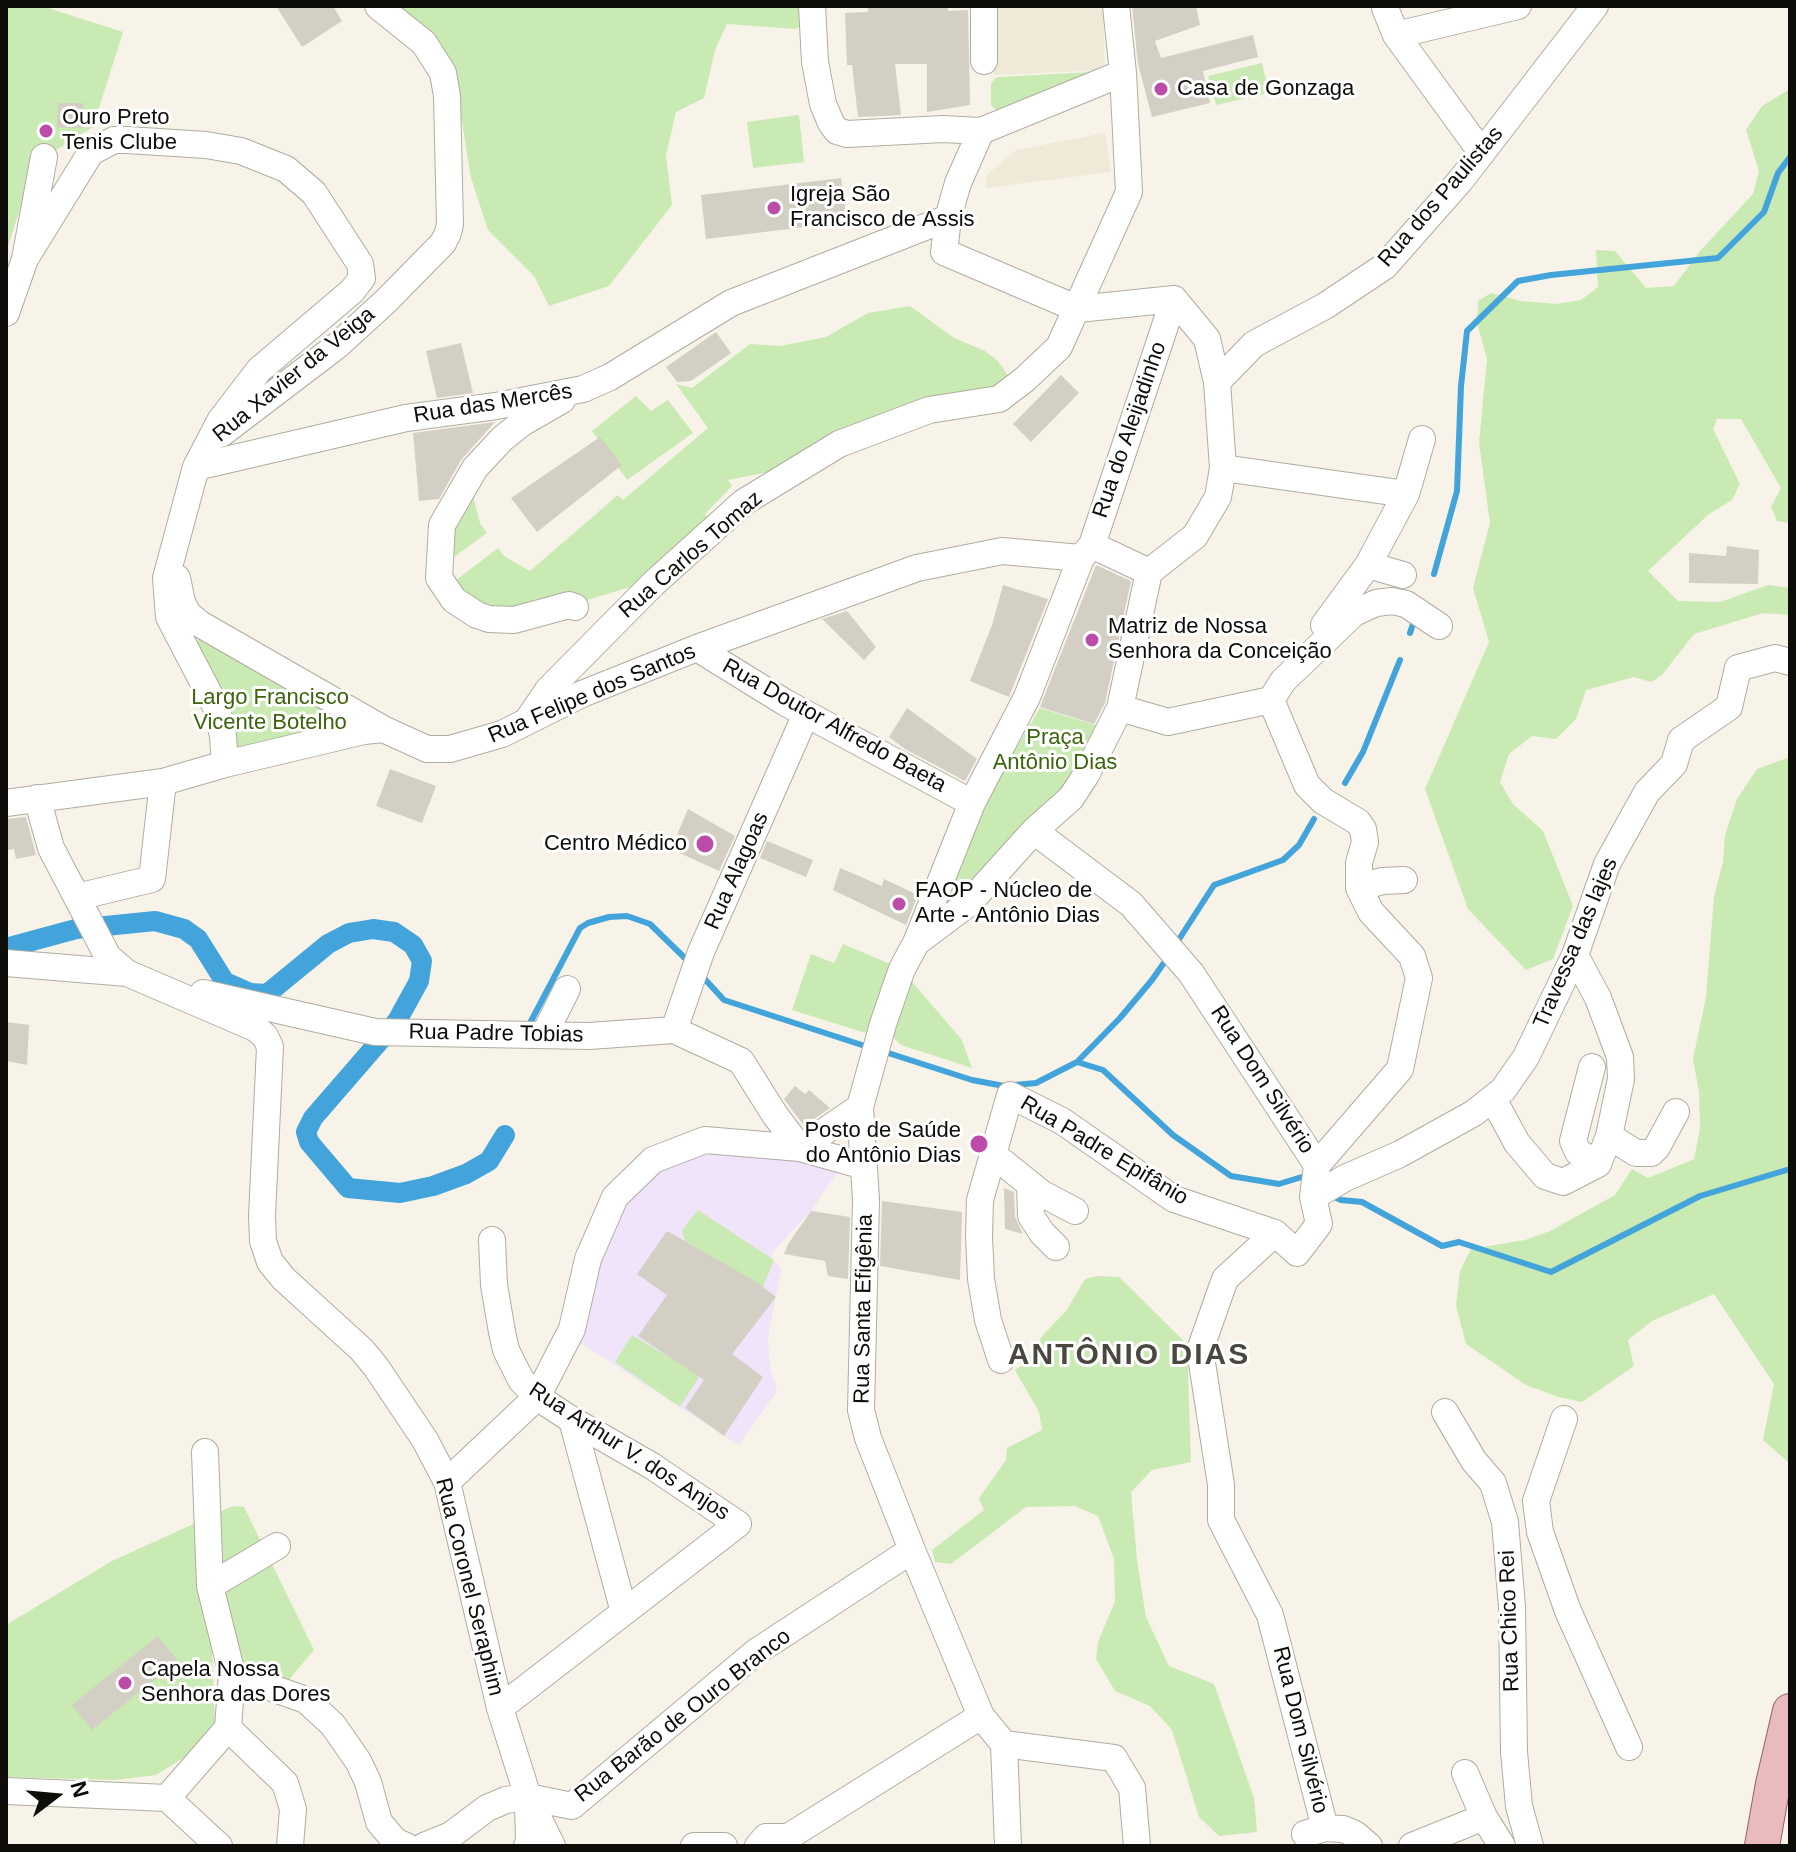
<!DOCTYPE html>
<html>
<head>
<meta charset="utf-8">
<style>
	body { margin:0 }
	#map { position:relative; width:1796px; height:1852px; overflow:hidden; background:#f7f3e8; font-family:Arial,sans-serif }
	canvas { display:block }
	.frame { position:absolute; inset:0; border:8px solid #0e0d09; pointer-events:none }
	.north { position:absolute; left:16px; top:1756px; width:80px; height:80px; -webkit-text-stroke:6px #fff; paint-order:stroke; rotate:74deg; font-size:22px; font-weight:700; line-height:32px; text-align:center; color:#0e0d09 }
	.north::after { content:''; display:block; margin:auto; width:28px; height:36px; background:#0e0d09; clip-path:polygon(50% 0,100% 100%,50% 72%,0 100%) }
</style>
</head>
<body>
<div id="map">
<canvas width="1796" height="1852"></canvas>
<div class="frame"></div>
<div class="north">N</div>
</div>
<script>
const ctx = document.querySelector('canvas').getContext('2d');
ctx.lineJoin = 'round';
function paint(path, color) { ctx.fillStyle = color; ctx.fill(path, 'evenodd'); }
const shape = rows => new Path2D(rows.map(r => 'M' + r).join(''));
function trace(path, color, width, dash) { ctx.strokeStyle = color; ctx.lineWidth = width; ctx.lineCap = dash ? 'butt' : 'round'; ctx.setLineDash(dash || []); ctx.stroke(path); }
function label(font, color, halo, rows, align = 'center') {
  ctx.font = font + ' Arial,sans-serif'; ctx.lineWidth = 6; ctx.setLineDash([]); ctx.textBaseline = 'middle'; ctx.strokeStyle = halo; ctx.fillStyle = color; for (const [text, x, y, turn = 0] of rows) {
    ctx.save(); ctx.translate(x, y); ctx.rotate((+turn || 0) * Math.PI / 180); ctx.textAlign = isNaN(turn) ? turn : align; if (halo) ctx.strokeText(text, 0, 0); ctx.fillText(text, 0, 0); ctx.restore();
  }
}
paint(shape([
	[995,6,1103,6,1105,70,994,75],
	[1105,133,1111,172,985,188,987,175,1016,150]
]), '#efe9d7');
paint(shape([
	[756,1144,838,1171,811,1211,772,1253,772,1258,781,1269,768,1337,770,1367,777,1391,739,1445,579,1342,586,1267,653,1160]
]), '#efe4f9');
paint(shape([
	[6,6,42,6,123,32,93,127,35,163,6,252],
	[376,6,804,6,806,21,796,29,727,24,715,50,704,98,676,112,666,155,672,205,609,286,549,306,534,276,488,230,471,178,462,122,446,83],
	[1262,63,1269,93,1216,105,1208,76],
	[1093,72,1093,78,996,110,991,105,991,83,997,77],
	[1790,89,1790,523,1777,521,1771,507,1781,488,1741,419,1717,419,1713,429,1740,484,1732,500,1709,514,1648,571,1678,601,1720,602,1768,585,1790,588,1790,615,1763,613,1694,634,1662,675,1651,682,1634,677,1586,690,1576,719,1556,739,1532,736,1509,754,1500,782,1513,804,1543,831,1573,906,1553,959,1526,970,1468,909,1425,789,1489,642,1473,588,1490,523,1479,443,1487,359,1477,323,1478,301,1491,293,1521,301,1556,304,1581,300,1598,287,1596,250,1615,251,1646,288,1674,286,1700,251,1753,194,1759,171,1746,130,1762,106],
	[799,115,804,162,753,168,747,122],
	[910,306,954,338,985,351,998,361,1013,383,800,466,728,480,732,486,705,514,709,519,640,584,578,603,495,614,451,584,498,548,504,556,530,571,618,495,623,500,708,428,676,384,692,388,750,344,780,346,826,337,868,313],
	[636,396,651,411,668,400,693,433,627,480,592,431],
	[471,488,480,523,487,533,447,562,446,550],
	[200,632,338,714,338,726,236,749,226,710,239,699,233,690,221,698,195,650],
	[1040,708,1102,727,1087,766,940,915,981,807],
	[1790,757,1790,1461,1788,1462,1763,1440,1774,1384,1714,1294,1652,1321,1628,1340,1634,1366,1582,1402,1558,1397,1526,1385,1466,1344,1456,1306,1460,1271,1471,1249,1525,1240,1550,1231,1615,1195,1632,1169,1648,1178,1694,1159,1700,1128,1699,1092,1693,1059,1706,997,1714,897,1723,862,1725,835,1737,799,1757,769],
	[843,944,890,964,869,1034,792,1010,811,954,834,963],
	[908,977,962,1040,972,1068,901,1045,892,1036],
	[698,1210,774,1260,763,1287,685,1241,682,1230],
	[1098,1276,1119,1277,1187,1344,1191,1462,1152,1470,1131,1492,1137,1560,1146,1617,1169,1666,1214,1684,1254,1798,1257,1832,1219,1836,1199,1817,1172,1730,1150,1706,1115,1691,1096,1659,1098,1642,1115,1601,1114,1559,1098,1516,1075,1506,1026,1507,951,1564,935,1562,932,1550,984,1510,979,1498,1006,1460,1007,1448,1042,1430,1039,1412,1015,1370,1024,1364,1043,1335,1066,1311,1085,1279],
	[707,1326,699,1377,680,1407,615,1362,632,1335,681,1364],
	[233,1506,244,1507,314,1650,287,1682,247,1668,212,1649,215,1728,193,1752,156,1775,115,1780,6,1777,6,1625,112,1561]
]), '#caeab3');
trace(shape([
	[1434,574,1457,491,1461,386,1467,331,1518,281,1551,275,1718,258,1764,212,1778,173,1790,157],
	[1410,633,1415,618],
	[1345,783,1363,752,1400,660],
	[1176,944,1214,885,1283,860,1299,845,1314,819],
	[701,975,724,1000,871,1048],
	[529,1025,580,928,588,923,609,917,627,916,650,924,691,964],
	[882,1051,972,1080,1004,1086,1036,1083,1077,1062,1120,1018,1152,980,1168,957],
	[1077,1062,1103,1070,1173,1135,1231,1176,1279,1184,1305,1176,1308,1179],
	[1330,1195,1341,1200,1362,1202,1442,1246,1459,1242,1551,1272,1700,1196,1790,1169]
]), '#43a4db', 6);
trace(shape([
	[6,948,76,929,155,921,184,929,198,939,225,982,250,993,267,994,328,944,349,933,373,929,394,932,413,945,422,961,419,981,397,1021,313,1118,306,1132,309,1142,348,1188,400,1193,433,1186,466,1174,489,1161,505,1135]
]), '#43a4db', 20);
paint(shape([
	[276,6,333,6,342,21,302,47],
	[868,6,948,6,948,11,968,10,970,105,927,112,927,64,895,64,901,115,858,117,852,65,847,65,845,13,868,12],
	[1132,6,1196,6,1200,25,1155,41,1161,58,1253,35,1258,57,1203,71,1210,103,1152,117,1138,64],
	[58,103,83,103,83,128,57,128],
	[841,178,847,222,706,239,701,195],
	[716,332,731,353,691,381,677,382,666,367],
	[461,343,473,393,437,398,426,351],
	[1061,375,1079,393,1031,442,1013,424],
	[495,422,461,460,439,499,419,501,413,433],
	[600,437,622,465,537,532,511,498],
	[1727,546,1759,550,1758,584,1689,583,1689,553,1726,556],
	[1096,565,1131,581,1105,703,1094,724,1040,707],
	[1003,585,1048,599,1009,697,970,681,992,625],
	[847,611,876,647,864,660,822,619],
	[907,708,977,759,965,781,905,749,889,737],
	[390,769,436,786,422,823,376,806],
	[688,809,735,836,719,871,671,849],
	[26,817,36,855,16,859,14,849,6,850,6,819],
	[767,841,813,860,806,877,760,858],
	[840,868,882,886,884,879,918,895,906,925,833,890],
	[6,1022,29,1025,27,1065,6,1061],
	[795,1086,805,1094,809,1090,830,1108,804,1126,784,1099],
	[1004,1188,1014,1192,1015,1217,1023,1234,1005,1229],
	[882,1201,962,1212,960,1280,880,1266],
	[811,1211,850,1217,848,1279,828,1276,825,1261,784,1254,788,1244],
	[667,1231,755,1281,776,1297,732,1354,763,1377,724,1436,685,1408,704,1380,638,1336,667,1295,637,1274],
	[158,1636,178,1661,92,1730,72,1705]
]), '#d3cfc4');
const minor = shape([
	[812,6,815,62,823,104,831,123,837,131,847,134,943,129,981,131,1123,73],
	[1385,8,1396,35,1482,153],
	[1396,35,1518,6],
	[984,61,984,6],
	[981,131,958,183,948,218,944,252,1078,309,1174,299],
	[25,259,91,152,114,140,127,140,206,145,241,151,286,169,314,193,360,264,362,278,352,291,259,370,220,421,196,467,166,578,169,617,217,709,223,736,225,764],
	[6,313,25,259,44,157],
	[1217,382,1254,344,1325,306,1385,266,1460,181,1595,6],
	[562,400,522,423,502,439,475,468,442,525,439,578,454,600,477,615,489,619,514,620,569,605,575,607],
	[221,434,338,345,386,301,443,243,448,233,450,224,447,96,443,73,424,43,378,6],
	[196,467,406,418,496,406,583,389,610,377,731,303,948,218],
	[1223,468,1406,494],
	[1092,545,1149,572],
	[1368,565,1403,575],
	[177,578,182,602,188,614,200,624,383,729,427,749,450,749,502,734,582,694,697,648,917,568,1002,551,1081,558],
	[1324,625,1368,565,1406,494,1422,439],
	[697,648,786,703,972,803],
	[1271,700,1307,785,1323,801,1358,822,1363,829,1365,842,1359,863,1359,888,1371,912,1412,956,1419,978,1400,1069,1317,1165],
	[1120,708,1168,722,1271,700,1283,681,1354,613,1376,603,1392,601,1406,604,1439,626],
	[529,718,548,690,654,583,744,502,839,444,929,410,999,399,1024,380,1059,347,1129,192,1123,73,1116,6],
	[37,798,51,848,108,957,127,973,255,1028,265,1036,270,1047,262,1216,263,1241,270,1262,284,1279,362,1350,376,1367,425,1440,447,1482,500,1708,528,1797,552,1846],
	[6,803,163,782,225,764,364,731,383,729],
	[1034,831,1131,904,1191,973,1317,1165,1313,1197,1319,1224,1297,1253,1275,1233,1225,1279,1200,1350,1221,1485,1221,1520,1270,1615,1325,1828],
	[1359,888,1382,881,1404,880],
	[77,897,152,879,163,782],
	[917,942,969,903,1034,831,1071,798,1086,775,1120,708,1149,572,1195,536,1218,497,1223,468,1217,382,1207,339,1174,299],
	[6,963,127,973],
	[203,993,375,1032,589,1036,674,1030,741,1061,775,1115,800,1148,860,1107],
	[674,1030,701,952,806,714],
	[544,1035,567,989],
	[1592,1067,1573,1141,1578,1152,1598,1164],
	[1493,1099,1517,1143,1545,1176,1563,1182,1598,1164,1609,1136,1621,1079,1620,1057,1598,998,1575,955],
	[1609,1136,1636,1153,1651,1153,1657,1147,1676,1112],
	[995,1156,1041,1193,1075,1211],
	[1030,1184,1031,1216,1042,1233,1056,1247],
	[1313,1197,1345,1178,1400,1154,1474,1113,1503,1090,1526,1057,1575,955,1607,864,1647,792,1674,764,1681,740,1729,707,1738,668,1775,658,1790,662],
	[492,1240,494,1285,502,1332,506,1350,521,1380,537,1397,572,1420,652,1466,738,1524,500,1708],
	[1001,1360,988,1320,981,1279,979,1236,980,1200,1010,1095,1062,1121,1174,1199,1275,1233],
	[1445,1412,1474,1461,1493,1483,1505,1522,1512,1607,1514,1752,1519,1806,1530,1846],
	[1564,1419,1536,1501,1540,1532,1568,1611,1629,1747],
	[572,1420,624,1612],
	[447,1482,537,1397,572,1329,588,1259,615,1197,653,1160,705,1140,800,1148,864,1166],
	[210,1586,277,1546],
	[232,1674,306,1700,333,1725,358,1761,368,1782,379,1822,395,1841,406,1846],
	[228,1728,285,1783,293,1809,290,1846],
	[1004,1744,1114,1758,1132,1788,1137,1846],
	[1465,1773,1484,1817,1502,1846],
	[6,1791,167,1798,228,1728,232,1674,210,1586,205,1452],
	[167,1798,219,1846],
	[1305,1834,1325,1828,1343,1829,1355,1834,1369,1846],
	[424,1846,451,1835,487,1808,506,1800,528,1797,572,1806,756,1652,912,1550],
	[527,1846,529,1840,528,1805],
	[694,1846,724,1846],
	[758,1846,766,1837,788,1837,981,1716],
	[1008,1846,1004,1744,981,1716,912,1550,868,1438,861,1410,866,1200,860,1107,883,1024,902,969,916,943,972,803,1027,697,1081,558,1092,545,1174,299],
	[1412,1846,1484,1817]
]);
const major = shape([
	[1762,1846,1773,1784,1790,1711]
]);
trace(minor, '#afaca1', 28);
trace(major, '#936162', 36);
trace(minor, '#fff', 26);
trace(major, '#e9bbbe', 34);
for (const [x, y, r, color] of [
	[1161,89,8,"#bc4ca8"],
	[46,131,8,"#bc4ca8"],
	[774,208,8,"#bc4ca8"],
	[1092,640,8,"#bc4ca8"],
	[705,844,10,"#bc4ca8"],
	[899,904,8,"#bc4ca8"],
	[979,1144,10,"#bc4ca8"],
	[125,1683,8,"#bc4ca8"]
]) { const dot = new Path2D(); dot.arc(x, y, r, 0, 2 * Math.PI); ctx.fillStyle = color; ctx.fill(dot); trace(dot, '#fff', 3); }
label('22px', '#0e0d09', '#fff', [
	["Casa de Gonzaga",1177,89],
	["Ouro Preto",62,118],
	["Tenis Clube",62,143],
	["Igreja São",790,195],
	["Francisco de Assis",790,220],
	["Matriz de Nossa",1108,627],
	["Senhora da Conceição",1108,652],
	["Centro Médico",687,844,"right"],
	["FAOP - Núcleo de",915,891],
	["Arte - Antônio Dias",915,916],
	["Posto de Saúde",961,1131,"right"],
	["do Antônio Dias",961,1156,"right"],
	["Capela Nossa",141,1670],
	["Senhora das Dores",141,1695]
], 'left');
label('22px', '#0e0d09', '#fff', [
	["Rua dos Paulistas",1441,197,-49],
	["Rua Xavier da Veiga",294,375,-39],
	["Rua das Mercês",493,404,-9],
	["Rua do Aleijadinho",1130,430,-71],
	["Rua Carlos Tomaz",691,555,-41],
	["Rua Felipe dos Santos",592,694,-23],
	["Rua Doutor Alfredo Baeta",834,726,29],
	["Rua Alagoas",737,871,-66],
	["Travessa das lajes",1576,943,-67],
	["Rua Padre Tobias",496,1034,1],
	["Rua Dom Silvério",1262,1080,57],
	["Rua Padre Epifânio",1104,1151,31],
	["Rua Santa Efigênia",864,1309,-89],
	["Rua Arthur V. dos Anjos",629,1452,33],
	["Rua Coronel Seraphim",469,1587,76],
	["Rua Chico Rei",1510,1621,-92],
	["Rua Barão de Ouro Branco",683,1716,-38],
	["Rua Dom Silvério",1300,1730,76]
]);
label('22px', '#3c640b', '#fff', [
	["Largo Francisco",270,698],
	["Vicente Botelho",270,723],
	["Praça",1055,738],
	["Antônio Dias",1055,763]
]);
ctx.letterSpacing = '2px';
label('bold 30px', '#4a473e', '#fff', [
	["ANTÔNIO DIAS",1129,1356]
]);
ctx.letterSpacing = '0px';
</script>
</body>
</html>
